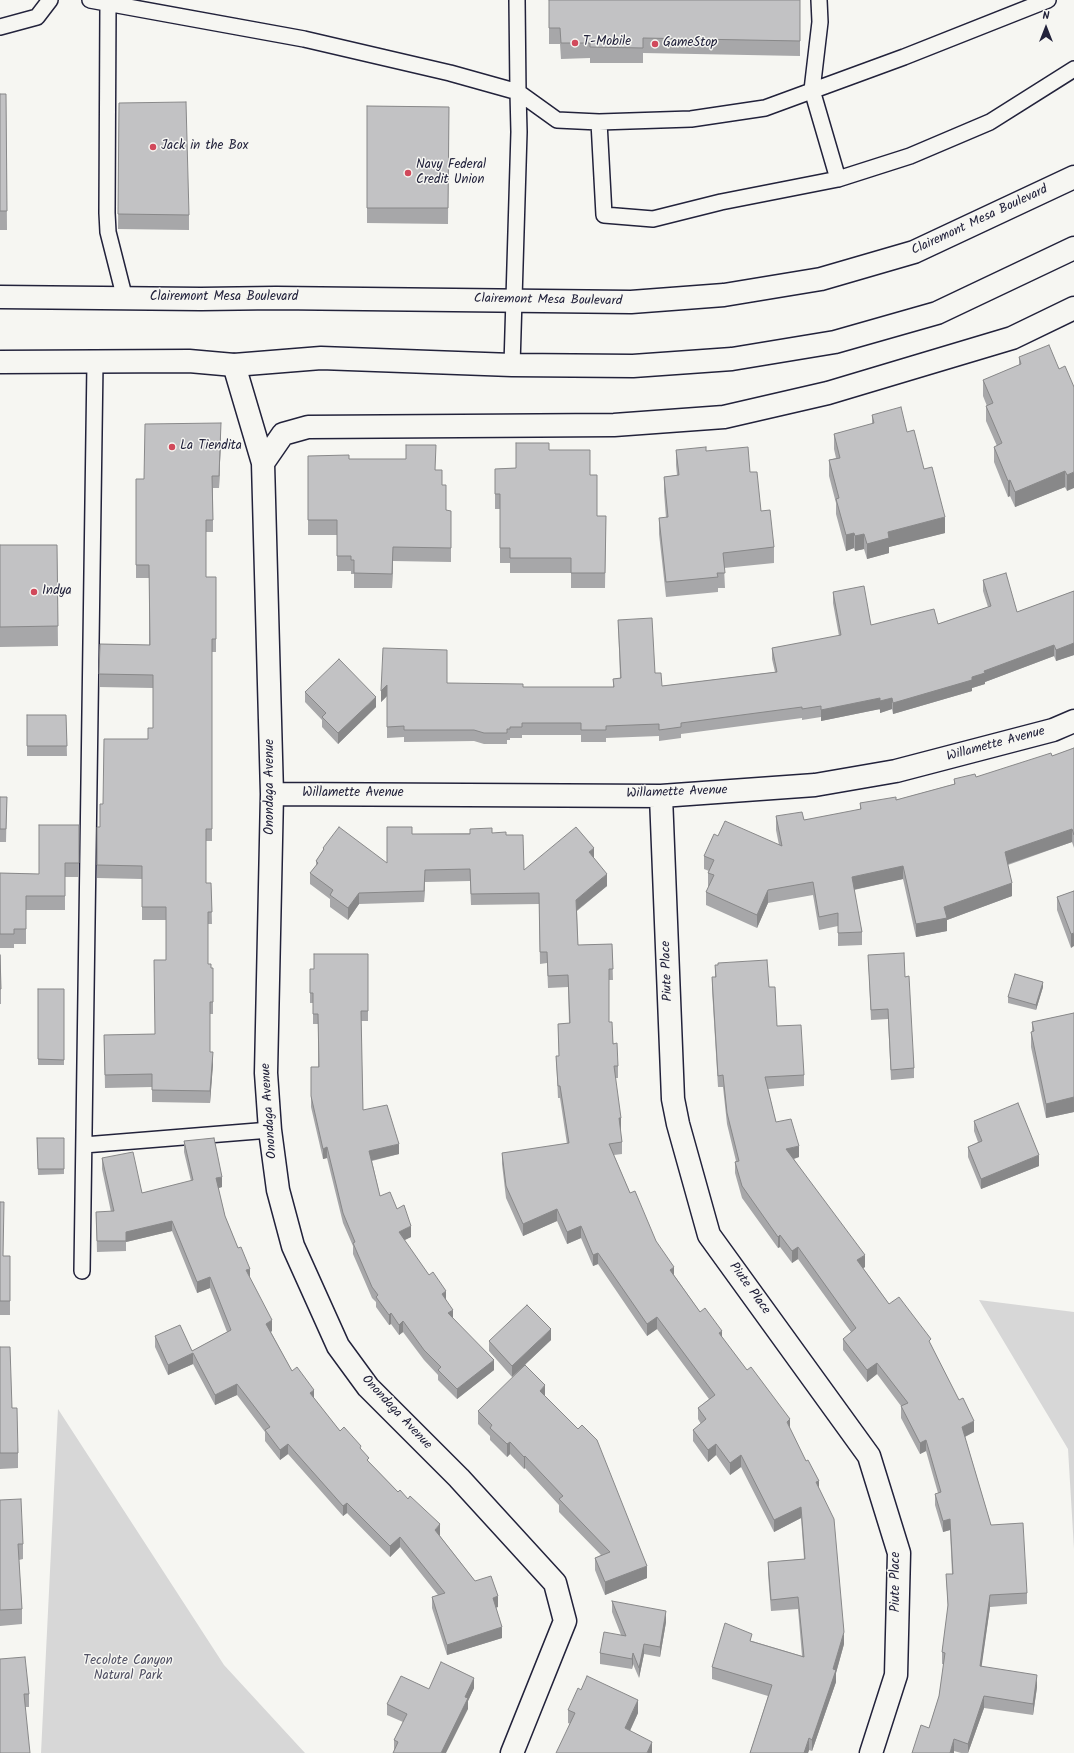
<!DOCTYPE html>
<html>
<head>
<meta charset="utf-8">
<style>
	body { margin:0 }
	#map { position:relative; width:1074px; height:1753px; overflow:hidden; background:#f6f6f2; font-family:Kalam,sans-serif }
	canvas { display:block }
	.north { position:absolute; left:1026px; top:8px; width:40px; height:40px; -webkit-text-stroke:3px #f6f6f2; paint-order:stroke; rotate:0deg; font-size:11px; font-weight:700; line-height:16px; text-align:center; color:#22223b }
	.north::after { content:''; display:block; margin:auto; width:14px; height:18px; background:#22223b; clip-path:polygon(50% 0,100% 100%,50% 72%,0 100%) }
</style>
</head>
<body>
<div id="map">
<canvas width="1074" height="1753"></canvas>
<div class="north">N</div>
</div>
<script>
const ctx = document.querySelector('canvas').getContext('2d');
ctx.lineJoin = 'round';
function paint(path, color) { ctx.fillStyle = color; ctx.fill(path, 'evenodd'); }
const shape = rows => new Path2D(rows.map(r => 'M' + r).join(''));
function trace(path, color, width, dash) { ctx.strokeStyle = color; ctx.lineWidth = width; ctx.lineCap = dash ? 'butt' : 'round'; ctx.setLineDash(dash || []); ctx.stroke(path); }
function label(font, color, halo, rows, align = 'center') {
  ctx.font = font + ' Kalam,sans-serif'; ctx.lineWidth = 3; ctx.setLineDash([]); ctx.textBaseline = 'middle'; ctx.strokeStyle = halo; ctx.fillStyle = color; for (const [text, x, y, turn = 0] of rows) {
    ctx.save(); ctx.translate(x, y); ctx.rotate((+turn || 0) * Math.PI / 180); ctx.textAlign = isNaN(turn) ? turn : align; if (halo) ctx.strokeText(text, 0, 0); ctx.fillText(text, 0, 0); ctx.restore();
  }
}
paint(shape([
	[979,1300,1074,1312,1074,1549,1068,1449],
	[58,1409,224,1665,305,1753,41,1753]
]), '#d7d7d7');
const service = shape([
	[90,0,304,39,450,73,518,92,517,0],
	[819,0,820,22,812,90,838,179,910,156,990,122,1074,69],
	[108,4,107,213,108,232,125,299],
	[0,27,37,17,50,0],
	[599,122,604,215,653,219,721,202,838,179],
	[512,365,519,132,518,92,557,120,599,122,691,119,765,108,904,57,1048,0],
	[84,1145,270,1130],
	[82,1271,95,363]
]);
const minor = shape([
	[234,365,263,463,272,794,266,1073,270,1130,278,1190,293,1246,338,1346,368,1387,459,1478,555,1583,565,1621,512,1753],
	[263,463,283,434,308,427,614,425,724,417,828,393,1012,338,1074,308],
	[272,794,661,796,815,785,896,771,1053,730,1074,721],
	[661,796,673,1099,678,1124,709,1235,869,1456,899,1553,896,1675,871,1753]
]);
const primary = shape([
	[0,297,201,299,276,298,631,302,724,295,821,279,914,252,1074,177],
	[0,362,189,361,234,365,321,358,512,365,633,366,732,359,835,342,937,313,1074,248]
]);
trace(service, '#22223b', 18);
trace(minor, '#22223b', 25);
trace(primary, '#22223b', 25);
trace(service, '#f6f6f2', 15);
trace(minor, '#f6f6f2', 22);
trace(primary, '#f6f6f2', 22);
paint(shape([
	[549,0,800,0,800,56,643,53,643,63,590,63,590,58,561,59,560,44,549,44],
	[0,94,6,94,7,230,0,230],
	[119,103,189,215,189,230,118,229],
	[367,106,449,107,448,224,367,223],
	[1019,357,1059,369,1074,387,1067,491,1065,487,1015,507,1010,496,1008,497,994,462,994,447,997,446,986,421,986,406,987,406,983,396,983,380,1019,365],
	[872,415,907,432,924,469,945,533,889,547,889,553,867,559,864,549,855,551,854,548,846,551,836,514,836,503,829,476,829,460,836,458,834,449,834,434,872,424],
	[221,436,219,488,213,488,213,532,206,532,206,577,216,577,216,652,212,652,212,841,206,841,206,883,211,883,212,924,208,924,208,964,211,968,213,968,213,1014,210,1014,210,1052,213,1064,210,1103,152,1102,152,1087,105,1088,104,1035,155,1034,166,960,166,920,142,920,142,879,97,878,97,827,100,827,103,804,148,739,153,728,153,688,99,687,100,644,149,645,149,578,136,578,136,479,144,479],
	[549,450,590,475,597,516,606,516,605,588,571,588,571,573,510,573,510,563,500,563,500,509,495,509,495,469,516,468],
	[676,450,706,451,750,472,761,511,774,547,774,563,724,568,725,588,718,588,718,592,666,597,659,534,659,518,666,518,664,492,664,477,677,475,676,465],
	[308,456,349,459,436,470,446,510,451,511,451,562,393,561,392,588,354,588,354,574,351,574,351,571,337,571,337,535,308,535],
	[0,545,57,545,58,646,0,647],
	[983,580,1017,612,1074,591,1074,655,1056,661,1054,656,985,682,985,684,972,688,972,691,893,714,892,709,880,713,880,709,821,721,821,717,802,720,802,718,681,734,681,738,659,741,659,736,606,738,606,742,581,742,581,735,522,735,522,738,510,738,510,740,507,740,507,744,484,744,474,741,404,742,404,737,387,738,387,696,381,702,381,691,447,683,523,687,613,687,613,679,620,678,618,620,655,673,662,686,775,672,772,659,772,648,839,636,833,603,833,592,871,625,938,624,988,607,983,591],
	[305,692,376,707,338,744,322,727,322,720,305,702],
	[27,715,66,715,67,756,27,756],
	[1074,748,1074,848,1072,842,1008,865,1012,896,947,920,947,931,916,937,903,879,854,890,862,932,862,945,838,946,838,926,819,930,813,895,768,903,757,928,706,905,706,892,709,886,708,886,708,873,709,871,704,869,704,856,718,836,779,845,776,830,776,816,804,820,860,810,860,803,896,800,954,784,954,779,976,777,1052,756],
	[0,797,7,797,6,842,0,842],
	[79,825,79,877,65,877,65,910,26,910,26,944,14,944,14,948,0,948,0,873,39,874],
	[492,833,506,835,524,870,594,858,607,886,577,911,578,945,612,944,613,980,609,980,609,1022,618,1066,618,1078,615,1078,621,1129,620,1129,622,1142,622,1154,614,1155,630,1193,674,1275,700,1312,722,1337,790,1429,819,1488,844,1644,836,1673,836,1682,812,1751,809,1750,808,1753,750,1753,768,1696,712,1679,712,1667,752,1641,802,1656,798,1609,771,1611,768,1574,768,1562,804,1559,801,1518,774,1532,741,1467,730,1475,716,1455,708,1462,693,1441,693,1430,701,1424,698,1419,698,1408,709,1399,657,1329,647,1336,598,1264,593,1266,581,1238,567,1244,557,1221,523,1236,506,1198,502,1164,502,1153,567,1144,560,1098,558,1098,556,1056,559,1056,558,1024,569,1023,568,987,548,988,547,963,540,964,539,904,471,905,470,881,425,882,424,902,359,904,348,920,330,907,330,899,310,884,310,873,316,866,316,861,323,851,323,848,387,863,412,834],
	[1074,891,1071,948,1057,910,1057,897],
	[0,954,1,989,1,1004,0,1004],
	[368,954,368,1021,361,1021,363,1110,399,1154,372,1161,380,1196,397,1209,411,1237,404,1240,446,1300,453,1318,494,1370,457,1399,438,1380,438,1375,424,1360,403,1332,399,1335,391,1324,389,1325,376,1307,376,1302,372,1298,353,1254,353,1246,343,1223,327,1158,323,1159,311,1107,311,1067,318,1067,318,1024,313,1024,313,1003,310,1003,310,969,314,969],
	[868,955,905,977,914,1068,914,1078,891,1080,888,1019,871,1020],
	[715,965,769,987,777,1026,804,1075,804,1086,768,1089,776,1122,799,1157,794,1159,865,1267,863,1268,889,1304,931,1345,974,1432,965,1437,991,1525,1027,1593,1027,1604,990,1607,981,1667,1037,1687,1033,1715,984,1708,968,1753,961,1753,954,1751,929,1728,939,1696,944,1664,942,1664,942,1652,948,1609,946,1574,952,1574,950,1530,943,1532,935,1505,935,1494,938,1493,926,1451,920,1454,901,1418,901,1406,877,1374,867,1382,843,1350,843,1339,851,1332,798,1259,792,1263,780,1247,778,1248,742,1198,735,1173,735,1162,736,1161,727,1124,723,1087,718,1087,712,989,712,977,715,977],
	[1043,987,1036,1010,1008,1003,1008,997],
	[38,989,64,989,64,1065,38,1065],
	[1074,1013,1074,1112,1046,1118,1031,1047,1031,1032,1032,1032,1032,1022],
	[974,1121,1039,1166,981,1189,968,1157,968,1147,978,1142,974,1131],
	[37,1138,64,1138,64,1174,38,1175],
	[184,1141,222,1187,218,1188,225,1216,250,1279,272,1331,271,1332,292,1371,340,1431,361,1450,369,1462,440,1535,440,1536,475,1581,498,1607,496,1607,502,1638,447,1655,432,1608,432,1597,438,1595,400,1547,390,1557,347,1513,343,1516,288,1454,280,1460,265,1441,265,1432,237,1395,215,1405,193,1364,168,1375,155,1347,155,1336,192,1351,227,1332,210,1288,197,1293,172,1231,126,1242,126,1251,97,1252,96,1212,111,1212,102,1169,102,1158,142,1193,191,1181,184,1152],
	[0,1202,3,1256,10,1256,10,1315,0,1315],
	[551,1340,512,1377,489,1351,489,1341],
	[0,1347,12,1408,18,1453,18,1468,0,1469],
	[545,1396,647,1578,605,1595,595,1570,595,1558,601,1555,559,1512,559,1505,525,1468,524,1469,510,1454,507,1457,490,1440,490,1436,478,1424,478,1411],
	[0,1500,23,1544,23,1559,19,1560,22,1609,22,1624,0,1626],
	[612,1601,666,1622,660,1657,644,1654,639,1678,633,1664,632,1669,600,1664,600,1653,621,1635,612,1612],
	[0,1659,29,1694,29,1707,25,1707],
	[474,1688,468,1701,468,1709,394,1750,394,1740,403,1722,387,1715,387,1704,429,1689],
	[581,1690,638,1713,630,1731,652,1753,568,1723,568,1710]
]), '#a7a7a9');
paint(shape([
	[221,423,221,436,219,488,219,476],
	[1065,471,1065,487,1015,507,1015,492],
	[1074,472,1074,488,1067,491,1067,475],
	[1010,480,1010,496,1008,497,1008,481],
	[945,517,945,533,889,547,889,553,867,559,867,544,888,532],
	[854,533,854,548,846,551,846,535],
	[864,534,864,549,855,551,855,536],
	[393,547,393,561,392,588,392,574],
	[1074,643,1074,655,1056,661,1056,650],
	[1054,645,1054,656,985,682,985,684,972,688,972,691,893,714,893,703,972,677,984,671],
	[387,685,387,696,381,702,381,691],
	[376,697,376,707,338,744,338,733],
	[880,698,880,709,821,721,821,710],
	[892,698,892,709,880,713,880,701],
	[1072,829,1072,842,1005,865,1005,852],
	[594,848,594,860,589,852],
	[903,866,903,879,852,890,852,877],
	[425,870,425,882,424,902,424,891],
	[607,874,607,886,576,911,576,900],
	[1012,883,1012,896,947,920,947,931,916,937,916,924,944,907],
	[768,890,768,903,757,928,757,915],
	[359,893,359,904,348,920,348,908],
	[1074,933,1074,946,1071,948,1071,934],
	[1043,982,1043,987,1036,1010,1036,1005],
	[213,1052,213,1064,210,1103,210,1091],
	[1074,1097,1074,1112,1046,1118,1046,1104],
	[619,1118,621,1118,621,1129,619,1130],
	[399,1144,399,1154,369,1161,369,1151],
	[799,1146,799,1157,786,1161,786,1149],
	[327,1147,327,1158,323,1159,323,1149],
	[1039,1155,1039,1166,981,1189,981,1179],
	[222,1177,222,1187,216,1189,216,1178],
	[557,1209,557,1221,523,1236,523,1224],
	[172,1221,172,1231,126,1242,126,1232],
	[411,1226,411,1237,399,1243,399,1232],
	[581,1226,581,1238,567,1244,567,1232],
	[780,1235,780,1247,778,1248,778,1237],
	[798,1247,798,1259,792,1263,792,1251],
	[598,1253,598,1264,593,1266,593,1255],
	[865,1255,865,1267,857,1272,857,1260],
	[674,1267,674,1278,670,1270],
	[250,1269,250,1279,246,1270],
	[210,1277,210,1288,197,1293,197,1282],
	[446,1291,446,1301,442,1294],
	[453,1310,453,1320,448,1313],
	[391,1313,391,1324,389,1325,389,1315],
	[657,1317,657,1329,647,1336,647,1324],
	[272,1320,272,1331,266,1334,266,1324],
	[403,1321,403,1332,399,1335,399,1325],
	[551,1329,551,1340,512,1377,512,1366],
	[722,1331,722,1342,719,1333],
	[193,1353,193,1364,168,1375,168,1365],
	[494,1360,494,1370,457,1399,457,1389],
	[877,1363,877,1374,867,1382,867,1370],
	[237,1384,237,1395,215,1405,215,1395],
	[545,1385,545,1398,540,1391],
	[314,1390,314,1401,310,1393],
	[790,1419,790,1431,787,1422],
	[974,1421,974,1432,962,1438,962,1427],
	[926,1440,926,1451,920,1454,920,1443],
	[510,1442,510,1454,507,1457,507,1444],
	[288,1444,288,1454,280,1460,280,1450],
	[716,1444,716,1455,708,1462,708,1450],
	[741,1455,741,1467,730,1475,730,1463],
	[525,1456,525,1468,524,1469,524,1457],
	[819,1481,819,1492,816,1482],
	[347,1503,347,1513,343,1516,343,1506],
	[801,1507,801,1518,774,1532,774,1520],
	[950,1519,950,1530,943,1532,943,1521],
	[440,1524,440,1535,435,1540,435,1530],
	[400,1537,400,1547,390,1557,390,1546],
	[647,1566,647,1578,605,1595,605,1582],
	[990,1595,990,1607,980,1678,980,1666],
	[498,1596,498,1607,493,1609,493,1598],
	[666,1611,666,1622,660,1657,660,1647],
	[502,1627,502,1638,447,1655,447,1645],
	[844,1632,844,1644,836,1673,836,1682,812,1751,812,1740],
	[644,1644,644,1654,639,1678,639,1668],
	[633,1653,633,1664,632,1669,632,1659],
	[1037,1675,1037,1687,1033,1715,1033,1704],
	[474,1678,474,1688,468,1701,468,1709,446,1753,441,1753,465,1697],
	[984,1696,984,1708,968,1753,968,1744],
	[638,1700,638,1713,625,1741,625,1728],
	[809,1738,809,1750,808,1753,804,1753],
	[954,1739,954,1753,950,1753],
	[652,1742,652,1753,647,1753]
]), '#888889');
const building = shape([
	[549,0,800,0,800,41,643,38,643,48,590,47,590,43,561,43,560,28,549,28,549,0],
	[0,94,6,94,7,211,0,211,0,94],
	[186,102,189,215,118,214,119,103,186,102],
	[367,106,449,107,448,208,367,208,367,106],
	[1049,345,1059,369,1065,366,1074,387,1074,472,1067,475,1065,471,1015,492,1010,480,1008,481,994,447,1002,443,986,406,993,403,983,380,1021,364,1019,357,1049,345],
	[901,407,907,432,914,430,924,469,932,467,945,517,888,532,889,538,867,544,864,534,855,536,854,533,846,535,836,499,839,498,829,460,840,458,834,434,874,423,872,415,901,407],
	[221,423,219,476,212,476,213,520,206,520,206,577,216,577,216,639,212,639,212,829,206,829,206,883,211,883,212,912,208,912,208,964,211,964,211,968,213,968,213,1002,210,1002,210,1052,213,1052,210,1091,152,1090,152,1074,105,1075,104,1035,155,1034,154,960,166,960,166,907,142,907,142,866,97,865,97,827,100,827,100,804,103,804,104,739,148,739,148,728,153,728,153,675,99,674,100,644,150,645,149,565,136,565,136,479,144,479,145,424,221,423],
	[516,443,549,443,549,450,590,450,590,475,597,475,597,516,606,516,605,573,571,573,571,558,510,558,510,548,500,548,500,494,495,494,495,469,516,468,516,443],
	[406,445,436,445,435,470,442,470,442,485,446,485,446,510,451,511,451,548,393,547,392,574,354,573,354,560,351,560,351,556,337,556,337,520,308,520,308,456,349,455,349,459,406,459,406,445],
	[706,447,706,451,748,447,750,472,757,472,761,511,770,510,774,547,723,553,725,573,717,573,718,577,666,582,659,518,668,517,664,477,679,475,676,450,706,447],
	[0,545,57,545,58,626,0,627,0,545],
	[1006,573,1017,612,1074,591,1074,643,1056,650,1054,645,984,671,985,673,972,677,972,680,893,703,892,698,880,701,880,698,821,710,821,706,802,709,802,707,681,723,681,727,659,730,659,724,606,726,606,730,581,730,581,723,522,723,522,727,510,727,510,729,507,729,507,733,484,733,474,730,404,730,404,726,387,727,387,685,381,691,383,648,447,650,447,683,523,684,523,687,614,687,613,679,621,678,618,620,652,618,655,673,661,673,662,686,777,672,772,648,841,635,833,592,864,586,871,625,934,609,938,624,991,606,983,580,1006,573],
	[339,659,376,697,338,733,322,717,326,713,305,692,339,659],
	[27,715,66,715,67,746,27,746,27,715],
	[1074,748,1074,835,1072,829,1005,852,1012,883,944,907,947,918,916,924,903,866,852,877,862,932,838,933,838,913,819,917,813,882,768,890,757,915,706,892,714,875,708,873,714,860,704,856,714,834,718,836,725,821,782,846,776,816,802,812,804,820,861,809,860,803,896,797,896,800,955,784,954,779,975,774,976,777,1051,753,1052,756,1074,748],
	[0,797,7,797,6,829,0,829,0,797],
	[39,825,79,825,79,863,65,863,65,896,26,896,26,929,14,929,14,934,0,934,0,873,39,874,39,825],
	[339,827,387,863,387,827,412,827,412,834,470,834,470,829,492,828,492,833,506,832,506,835,523,835,524,870,576,827,594,848,589,852,607,874,576,900,578,945,612,944,613,969,609,969,609,1022,612,1022,613,1044,617,1043,618,1066,614,1066,621,1118,619,1118,622,1142,609,1144,630,1193,635,1191,656,1241,674,1267,670,1270,700,1312,705,1308,722,1331,719,1333,747,1370,751,1367,790,1419,787,1422,806,1461,808,1460,819,1481,816,1482,834,1519,844,1632,833,1669,836,1670,812,1740,809,1738,804,1753,750,1753,772,1685,712,1667,725,1623,752,1634,750,1641,804,1657,798,1597,771,1600,768,1562,805,1559,801,1507,774,1520,741,1455,730,1463,716,1444,708,1450,693,1430,706,1419,698,1408,715,1395,657,1317,647,1324,598,1253,593,1255,581,1226,567,1232,557,1209,523,1224,506,1186,502,1153,569,1143,560,1086,558,1086,556,1056,559,1056,558,1024,570,1023,568,975,548,976,547,952,540,952,539,893,471,894,470,869,425,870,424,891,359,893,348,908,330,895,333,890,310,873,318,863,316,861,324,849,323,848,339,827],
	[1074,891,1074,933,1071,934,1057,897,1074,891],
	[904,953,905,977,909,976,914,1068,891,1070,888,1009,871,1010,868,955,904,953],
	[314,954,368,954,368,1011,361,1011,363,1110,387,1105,399,1144,369,1151,380,1196,390,1192,397,1209,404,1205,411,1226,399,1232,429,1275,433,1272,446,1291,442,1294,453,1310,448,1313,494,1360,457,1389,438,1370,441,1367,424,1350,403,1321,399,1325,391,1313,389,1315,376,1297,378,1295,372,1287,353,1243,355,1242,343,1213,327,1147,323,1149,311,1096,311,1067,319,1067,318,1014,313,1014,313,993,310,993,310,969,314,969,314,954],
	[0,955,1,989,0,989,0,955],
	[767,960,769,987,775,987,777,1026,801,1025,804,1075,765,1077,776,1122,791,1119,799,1146,786,1149,865,1255,857,1260,889,1304,899,1297,931,1339,929,1341,959,1400,963,1398,974,1421,962,1427,991,1525,1023,1523,1027,1593,990,1595,980,1666,1037,1675,1033,1704,984,1696,968,1744,954,1739,950,1753,912,1753,921,1725,929,1728,939,1696,945,1653,942,1652,948,1605,946,1574,953,1574,950,1519,943,1521,935,1494,941,1492,926,1440,920,1443,901,1406,908,1403,877,1363,867,1370,843,1339,856,1328,798,1247,792,1251,780,1235,778,1237,742,1186,735,1162,739,1161,727,1113,723,1075,718,1076,712,977,716,977,715,965,718,965,718,963,767,960],
	[1015,974,1043,982,1036,1005,1008,997,1015,974],
	[38,989,64,989,64,1060,38,1059,38,989],
	[1074,1013,1074,1097,1046,1104,1031,1032,1034,1031,1032,1022,1074,1013],
	[1018,1103,1039,1155,981,1179,968,1147,982,1141,974,1121,1018,1103],
	[37,1138,64,1138,64,1169,38,1169,37,1138],
	[214,1138,222,1177,216,1178,225,1216,238,1248,241,1247,250,1269,246,1270,272,1320,266,1324,292,1371,297,1367,314,1390,310,1393,340,1431,344,1427,361,1446,360,1448,369,1458,367,1460,398,1492,400,1490,408,1499,410,1496,440,1524,435,1530,475,1581,491,1576,498,1596,493,1598,502,1627,447,1645,432,1597,445,1593,400,1537,390,1546,347,1503,343,1506,288,1444,280,1450,265,1430,270,1427,237,1384,215,1395,193,1353,168,1365,155,1336,180,1325,192,1351,231,1330,210,1277,197,1282,172,1221,126,1232,126,1241,97,1241,96,1212,114,1211,102,1158,133,1152,142,1193,193,1180,184,1141,214,1138],
	[0,1202,4,1202,3,1256,10,1256,10,1301,0,1301,0,1202],
	[527,1305,551,1329,512,1366,489,1341,527,1305],
	[0,1347,10,1347,12,1408,17,1408,18,1453,0,1453,0,1347],
	[525,1365,545,1385,540,1391,578,1429,582,1425,597,1440,647,1566,605,1582,595,1558,610,1552,559,1499,563,1496,525,1456,524,1457,510,1442,507,1444,490,1428,492,1425,478,1411,525,1365],
	[21,1499,23,1544,18,1544,22,1609,0,1610,0,1500,21,1499],
	[612,1601,666,1611,660,1647,644,1644,639,1668,633,1653,632,1659,600,1653,604,1632,626,1636,612,1601],
	[25,1657,29,1694,24,1694,30,1753,0,1753,0,1659,25,1657],
	[441,1662,474,1678,465,1697,468,1698,441,1753,393,1753,398,1742,394,1740,407,1714,387,1704,401,1676,429,1689,441,1662],
	[587,1676,638,1700,625,1728,652,1742,647,1753,556,1753,575,1713,568,1710,578,1688,581,1690,587,1676]
]);
paint(building, '#c2c2c4');
trace(building, '#888889', 1);
for (const [x, y, r, color] of [
	[575,43,4,"#d1495b"],
	[655,44,4,"#d1495b"],
	[153,147,4,"#d1495b"],
	[408,173,4,"#d1495b"],
	[172,447,4,"#d1495b"],
	[34,592,4,"#d1495b"]
]) { const dot = new Path2D(); dot.arc(x, y, r, 0, 2 * Math.PI); ctx.fillStyle = color; ctx.fill(dot); trace(dot, '#f6f6f2', 1.5); }
label('13px', '#22223b', '#f6f6f2', [
	["T-Mobile",583,43],
	["GameStop",663,44],
	["Jack in the Box",161,147],
	["Navy Federal",416,166],
	["Credit Union",416,181],
	["La Tiendita",180,447],
	["Indya",42,592]
], 'left');
label('13px', '#22223b', '#f6f6f2', [
	["Clairemont Mesa Boulevard",980,221,-25],
	["Clairemont Mesa Boulevard",224,298],
	["Clairemont Mesa Boulevard",548,301,1],
	["Willamette Avenue",996,745,-15],
	["Onondaga Avenue",271,787,-90],
	["Willamette Avenue",677,793,-2],
	["Willamette Avenue",353,794],
	["Piute Place",668,971,-92],
	["Onondaga Avenue",270,1111,-94],
	["Piute Place",749,1289,54],
	["Onondaga Avenue",396,1413,47],
	["Piute Place",897,1582,-90]
]);
label('13px', '#4f4f62', '#f6f6f2', [
	["Tecolote Canyon",128,1662],
	["Natural Park",128,1677]
]);
</script>
</body>
</html>
